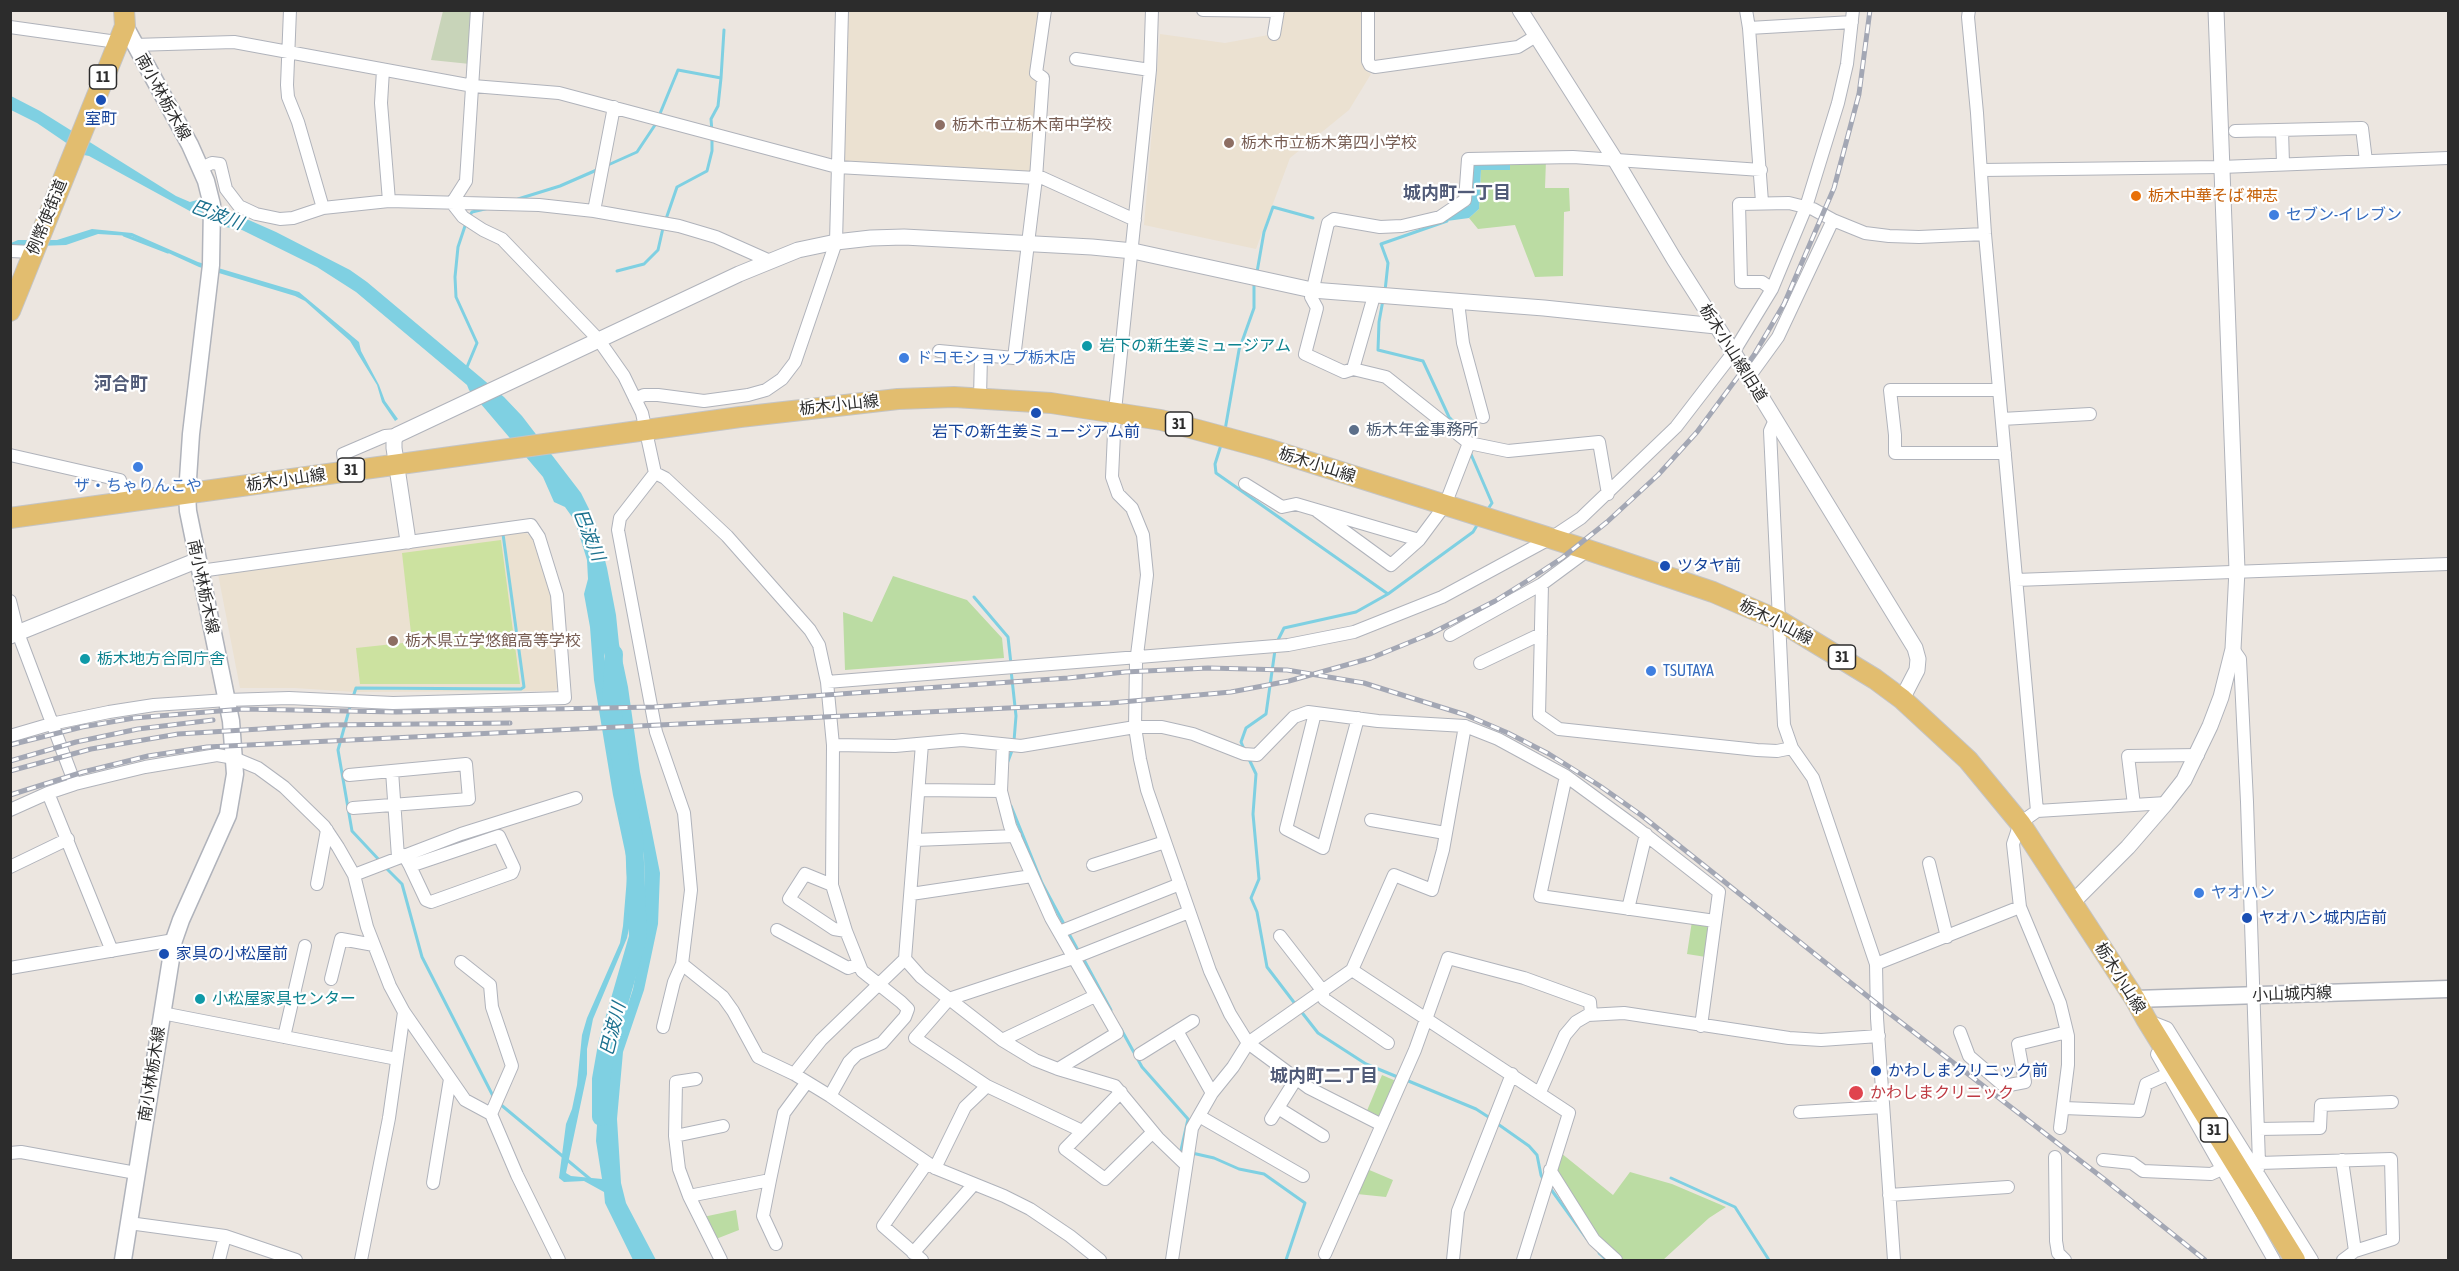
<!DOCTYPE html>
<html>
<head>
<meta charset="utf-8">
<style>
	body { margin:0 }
	#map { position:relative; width:2459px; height:1271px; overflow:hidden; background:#ece6e0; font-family:"Asap Condensed",sans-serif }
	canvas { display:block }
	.frame { position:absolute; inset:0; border:12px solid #2c2c2c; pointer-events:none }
</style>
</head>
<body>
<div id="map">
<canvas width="2459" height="1271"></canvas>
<div class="frame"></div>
</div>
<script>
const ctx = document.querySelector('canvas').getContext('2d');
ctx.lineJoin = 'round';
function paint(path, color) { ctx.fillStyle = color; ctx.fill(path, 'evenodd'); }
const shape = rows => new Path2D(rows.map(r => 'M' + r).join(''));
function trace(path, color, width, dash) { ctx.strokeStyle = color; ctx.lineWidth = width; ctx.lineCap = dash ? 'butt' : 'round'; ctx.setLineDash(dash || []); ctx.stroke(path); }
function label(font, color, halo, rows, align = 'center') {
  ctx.font = font + ' "Asap Condensed","Noto Sans JP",sans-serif'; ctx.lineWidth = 4.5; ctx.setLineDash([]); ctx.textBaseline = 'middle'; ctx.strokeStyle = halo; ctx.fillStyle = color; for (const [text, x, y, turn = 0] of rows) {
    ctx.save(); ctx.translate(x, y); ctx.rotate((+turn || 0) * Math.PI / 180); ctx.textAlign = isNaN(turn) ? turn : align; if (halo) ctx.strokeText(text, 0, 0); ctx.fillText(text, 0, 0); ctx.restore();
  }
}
paint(shape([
	[848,11,1038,11,1032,75,1039,85,1032,173,844,164],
	[1282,11,1362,11,1365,70,1371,74,1349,110,1290,158,1256,249,1144,225,1160,34,1225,43,1279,33],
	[524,532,535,539,552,597,559,685,555,691,354,692,295,688,240,688,218,574]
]), '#ebe1d1');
paint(shape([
	[1510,160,1546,160,1545,188,1569,188,1570,211,1564,212,1563,276,1535,277,1515,225,1478,229,1469,218,1479,209,1481,170,1510,170],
	[893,576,967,600,1002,638,1004,658,845,670,843,612,872,622],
	[1692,921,1711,923,1706,957,1687,954],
	[1382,1075,1396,1081,1380,1118,1366,1113],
	[1561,1153,1613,1195,1630,1172,1672,1184,1726,1207,1709,1218,1663,1260,1623,1260,1598,1238,1554,1169],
	[1367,1169,1393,1180,1386,1197,1357,1194],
	[736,1210,739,1230,716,1239,703,1217]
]), '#bbdca3');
paint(shape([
	[429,11,473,11,470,64,431,60,443,11]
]), '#c8d4b9');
paint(shape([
	[501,540,520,684,360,684,356,648,412,642,402,553]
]), '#cce2a0');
paint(shape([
	[11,96,40,111,176,196,190,202,197,200,224,209,276,232,350,270,367,282,504,397,522,416,581,493,595,521,607,568,616,615,619,644,628,687,640,772,660,873,658,924,644,990,623,1052,617,1119,621,1183,626,1203,656,1260,633,1260,605,1203,604,1192,584,1181,564,1182,559,1178,566,1124,572,1109,577,1085,582,1035,587,1018,620,943,623,926,627,877,626,856,613,795,594,680,590,627,584,594,588,579,587,560,575,521,565,507,554,502,543,477,469,390,467,385,356,292,317,267,242,230,220,226,208,221,89,156,84,155,37,123,11,110],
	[604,653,614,684,644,857,645,902,642,942,633,989,606,1073,598,1109,596,1141,602,1179,571,1176,566,1173,587,1074,587,1049,593,1019,627,938,635,899,632,840,618,771],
	[1510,160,1510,170,1481,170,1479,209,1469,218,1447,221,1447,216,1470,205,1470,168,1474,163],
	[92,229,132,233,198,262,299,292,359,342,361,351,379,385,385,401,398,419,395,421,382,402,377,385,350,341,305,301,295,296,199,267,131,236,98,234,66,245,11,247,11,243,18,240,57,240]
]), '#7fd0e2');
trace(shape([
	[659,116,678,70,721,78,724,30],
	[712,132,711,119,718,106,721,78],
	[608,165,637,152,657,122],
	[518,199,560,186,599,169],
	[469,217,472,212,489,208],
	[666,219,677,187,707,171,712,151,712,138],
	[466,223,458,247,455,277,456,297,477,343,467,367],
	[124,235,168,252],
	[617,271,644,264,658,250,663,228],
	[1257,272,1264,232,1273,207,1313,218],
	[1385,291,1388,263,1381,244,1447,221],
	[1383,300,1379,322,1378,350,1423,361,1449,417,1463,432],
	[1225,430,1239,350,1254,308,1254,281],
	[1221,445,1215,464,1216,473,1388,594],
	[1470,452,1492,503,1486,512],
	[974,597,1008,637,1011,664],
	[1276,644,1284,628,1356,612,1388,594,1473,532,1479,522],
	[1011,670,1016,716,1014,741],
	[353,697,356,688,521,689,524,687,503,534],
	[351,703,338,750,352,831,381,862],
	[1244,749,1241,742,1246,728,1266,714,1275,650],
	[1248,757,1256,774,1253,814,1259,879,1251,898,1257,912,1267,967,1296,1005],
	[1007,764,1013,748],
	[1011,806,1042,883,1065,926],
	[385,867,402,884,422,957,494,1098],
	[1068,932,1079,952],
	[1083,958,1111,1010],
	[1300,1010,1318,1033,1366,1064,1400,1078],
	[1121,1029,1142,1067,1188,1119,1181,1150,1185,1151],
	[1406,1080,1476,1109,1490,1118],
	[500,1104,590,1179],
	[1495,1122,1529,1146,1537,1155,1541,1175,1544,1181],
	[1192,1153,1214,1158,1239,1169,1264,1174,1305,1203,1286,1260],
	[1671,1178,1735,1207,1769,1260],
	[1550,1188,1587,1239],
	[1599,1253,1607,1260]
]), '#7fd0e2', 3);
trace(shape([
	[601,1117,601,1079,607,1045,638,937,634,838,611,704,614,654]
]), '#7fd0e2', 18);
const minor = shape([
	[290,10,287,85,288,97,298,122,323,208],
	[477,10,466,181,452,203,463,217,483,230,502,239,598,339,624,376,642,413,655,473,665,478,727,536,810,630,819,645,827,682,833,745,832,885,846,931,862,971,901,1002,908,1009,905,1017,882,1043,857,1054,849,1062,830,1096],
	[1152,10,1150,70,1115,411,1112,477,1118,494,1132,508,1143,535,1147,575,1136,663,1135,727,1140,759,1147,790,1210,971,1230,1014,1248,1043,1309,1088,1382,1125],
	[1203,10,1278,11],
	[1368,10,1368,61,1370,65,1375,67,1518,47,1536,36],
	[1746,10,1749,28,1852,22],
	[1969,10,1968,17,1977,113,1985,234,2037,811],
	[10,27,117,42],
	[1749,28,1762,202],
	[1274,34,1278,10],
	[134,45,234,42,473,86,559,93,837,167,1036,178],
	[1076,59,1150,70],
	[383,70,381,103,389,201],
	[2282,130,2283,164],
	[2235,131,2362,128,2366,161],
	[201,168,212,163,220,164,226,189,239,206,256,214,280,219,293,218,323,208,389,201,539,205,594,211,679,226,716,237,770,261],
	[1982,170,2221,167,2448,158],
	[1036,175,1135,220],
	[594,211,614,107],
	[10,251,33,252],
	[1772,289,1762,282,1741,282,1739,204,1789,203,1813,209,1833,220],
	[1374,296,1353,369,1386,377,1469,443,1508,451,1599,442,1608,494],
	[1458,302,1463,343,1483,417],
	[939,351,1014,358,1036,178,1043,78,1036,73,1045,10],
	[1353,369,1344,372,1305,354,1317,308,1311,297,1328,223,1334,219,1380,227,1402,226,1440,217,1465,200,1468,159,1573,157,1761,170],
	[1749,377,1778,337,1833,220,1865,233,1889,236,1919,237,1985,234],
	[1999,390,1890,390,1895,435,1895,453,2005,453],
	[980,398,981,355],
	[635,399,644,395,658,395,704,401,748,395,766,390,782,379,795,362,836,242,842,10],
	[2002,419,2090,414],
	[1775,420,1770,431,1784,725,1792,748,1813,778,1876,964,1877,1018,1894,1260],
	[10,455,120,480,126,502],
	[346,471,343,454,385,436,397,435],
	[655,473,620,518,618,530,656,732,684,813,691,890,682,964,723,997,733,1011,758,1057,794,1074,830,1096,935,1168,1004,1196,1030,1209,1070,1236,1100,1260],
	[1245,484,1282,507,1296,504,1419,540],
	[1317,511,1391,565,1419,540,1445,505,1469,443],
	[1588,550,1542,584,1539,715,1559,729,1757,750,1777,751,1792,748],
	[2016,580,2448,564],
	[10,601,18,633,75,784],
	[1450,635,1542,584],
	[2233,649,2240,659,2247,802,2259,1163,2257,1174],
	[1480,663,1541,634],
	[827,682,1288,645,1354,632,1442,597,1551,538,1581,518,1676,427,1733,353,1772,289,1806,207,1838,103,1847,64,1853,10],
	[1315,713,1286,829,1323,848,1358,718],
	[10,736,51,724,109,712,154,705,227,700,289,698,393,703,565,698,557,595,539,537,531,525,200,571],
	[922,744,905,959,921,977,1002,1040,1035,1060,1058,1069],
	[833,745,895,746,962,740,1021,746,1135,727,1162,727,1193,734,1244,754,1257,755,1294,717,1308,712,1378,721,1465,726,1498,739,1566,776,1637,828,1719,892,1701,1026],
	[1003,745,1001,791,1010,826,1051,918,1117,1033,1058,1069,1115,1086,1158,1138,1185,1164],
	[392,771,398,857],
	[349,775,466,764,469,799,353,808],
	[1566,776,1540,896,1715,921],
	[919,790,1001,791],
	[48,793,112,951],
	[2134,805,2128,756,2198,755],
	[10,810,48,793,75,784,145,767,217,755,234,758,258,768,284,787,324,826,338,847,354,875,367,927,390,986,404,1012,465,1100,491,1114,517,1175,559,1260],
	[1371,820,1445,833],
	[915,840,1015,836],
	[404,855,410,866,426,900,431,902,512,873,514,868,499,836,410,866],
	[1929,863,1947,937],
	[1093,865,1165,842],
	[10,867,68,839],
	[354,875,461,834,576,798],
	[317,884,327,830],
	[832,885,805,874,789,899,834,929,846,931],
	[911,894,1032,876],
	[1628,909,1646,834],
	[777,930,848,968,859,964],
	[1059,932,1180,884],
	[1280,936,1322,990,1324,999,1388,1043],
	[461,962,490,985,492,1007,512,1066,491,1114],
	[1876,964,2020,907],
	[10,968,174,940],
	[1352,970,1569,1113,1523,1260],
	[331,979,341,939,374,945],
	[162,1013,397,1059],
	[2149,1021,2167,1028,2312,1260],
	[663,1027,674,982,682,964],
	[1177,1031,1212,1093],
	[1960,1032,1969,1056,2004,1086,2025,1082,2018,1044,2067,1032],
	[284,1037,305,946],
	[1002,1040,1095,996],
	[1140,1054,1193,1021],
	[2157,1054,2274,1260],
	[794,1074,821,1040,905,959],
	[696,1079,676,1082,675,1136,679,1169,689,1196,721,1260],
	[1121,1092,1065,1149,1105,1179,1153,1132],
	[1540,1092,1565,1035,1576,1022,1588,1015,1624,1013,1789,1038,1821,1040,1879,1036],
	[1278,1108,1323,1136],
	[2064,1108,2139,1111,2146,1084,2168,1074],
	[1800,1112,1883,1107],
	[1199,1116,1303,1176],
	[1271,1119,1296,1079],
	[2060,1128,2068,1065,2068,1036,2060,1003,2020,907,2013,844,2020,823,2037,811,2166,803],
	[2258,1129,2320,1128,2321,1105,2392,1102],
	[1082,1131,987,1086,915,1038,949,999,1073,958,1189,912],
	[675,1136,723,1126],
	[10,1153,21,1152,136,1173],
	[2055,1157,2056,1241,2058,1253,2065,1260],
	[2103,1160,2132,1163,2143,1171,2211,1174,2222,1169],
	[2342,1160,2355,1251],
	[2259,1163,2391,1159,2393,1239,2355,1251,2343,1260],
	[935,1168,965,1107,987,1086],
	[1550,1170,1594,1240,1616,1260],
	[433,1183,450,1079],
	[1889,1195,2008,1187],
	[689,1196,770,1180],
	[129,1223,225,1236,296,1260],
	[776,1244,763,1216,770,1180,784,1113,807,1082],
	[913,1253,974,1184],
	[1325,1254,1415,1050,1448,958,1524,978,1590,1002,1591,1014],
	[219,1260,225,1236],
	[361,1260,389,1118,404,1012],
	[922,1260,883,1226,927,1163],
	[1172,1260,1192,1128,1212,1093,1233,1067,1248,1043,1352,970,1394,875,1432,890,1443,850,1465,726],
	[1453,1260,1458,1211,1512,1074]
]);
const tertiary = shape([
	[1520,10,1614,158,1674,259,1749,377,1915,648,1918,659,1917,670,1902,699],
	[408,541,394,448,394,440,397,435,739,274,798,250,836,242,871,238,904,237,1092,247,1133,251,1312,290,1544,308,1716,326],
	[10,636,198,560],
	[2072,903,2128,847,2166,803,2184,780,2210,726,2221,697,2233,649,2237,570,2216,10]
]);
const secondary = shape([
	[2135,999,2448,989],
	[123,1260,174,940,181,920,228,815,235,774,231,721,188,511,187,494,191,434,211,265,212,205,206,181,190,145,125,26]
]);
const primary = shape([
	[10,311,125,26,124,10],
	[10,518,740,417,898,399,954,397,1051,403,1161,420,1268,449,1588,550,1713,592,1778,620,1875,679,1902,699,1968,760,2020,823,2135,999,2146,1019,2295,1260]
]);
trace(minor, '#b0b3bb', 14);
trace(tertiary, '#b0b3bb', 17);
trace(secondary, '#b0b3bb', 19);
trace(primary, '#c4c4c4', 22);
trace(minor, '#fff', 12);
trace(tertiary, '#fff', 15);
trace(secondary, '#fff', 16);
trace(primary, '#e2bd6f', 20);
const rail = shape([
	[10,745,82,727,134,718,243,709,396,712,654,707,1068,678,1125,672,1208,668,1287,670,1364,683,1466,715,1508,733,1549,754,1600,786,1641,815,1876,1003,2104,1179,2205,1260],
	[10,761,76,742,138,729,213,720],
	[10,771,91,749,178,734,326,725,510,723],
	[10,795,83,772,148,756,207,747,1111,703,1231,692,1289,681,1371,658,1430,634,1495,601,1527,581,1562,558,1607,522,1658,475,1697,432,1754,355,1784,304,1834,188,1859,94,1870,10]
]);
trace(rail, '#a3a7b4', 5);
trace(rail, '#fff', 3, [9]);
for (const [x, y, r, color] of [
	[101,100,6,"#1a4fb4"],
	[940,125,6,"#8d6e63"],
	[1229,143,6,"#8d6e63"],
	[2136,196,6,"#e8710a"],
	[2274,215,6,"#3f7fe0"],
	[1087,346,6,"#0f9aa8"],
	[904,358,6,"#3f7fe0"],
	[1036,413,6,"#1a4fb4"],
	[1354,430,6,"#5c6f8a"],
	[138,467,6,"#3f7fe0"],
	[1665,566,6,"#1a4fb4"],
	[393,641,6,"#8d6e63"],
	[85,659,6,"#0f9aa8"],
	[1651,671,6,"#3f7fe0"],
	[2199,893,6,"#3f7fe0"],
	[2247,918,6,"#1a4fb4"],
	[164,954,6,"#1a4fb4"],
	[200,999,6,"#0f9aa8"],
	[1876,1071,6,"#1a4fb4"],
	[1856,1093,8,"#e0444e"]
]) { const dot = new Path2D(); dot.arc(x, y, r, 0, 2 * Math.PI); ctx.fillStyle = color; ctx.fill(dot); trace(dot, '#fff', 2); }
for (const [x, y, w] of [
	[103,77,27],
	[1179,424,27],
	[351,470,27],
	[1842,657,27],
	[2214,1130,27]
]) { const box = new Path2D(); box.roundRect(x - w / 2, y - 12, w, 24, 4.5); ctx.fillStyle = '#fff'; ctx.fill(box); trace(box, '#2c2c2c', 1.5); }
label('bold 15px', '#2c2c2c', null, [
	["11",103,77],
	["31",1179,424],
	["31",351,470],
	["31",1842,657],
	["31",2214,1130]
]);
label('16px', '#2c2c2c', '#fff', [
	["南小林栃木線",163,97,61],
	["例幣使街道",47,217,-68],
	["栃木小山線旧道",1733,353,58],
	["栃木小山線",839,405,-6],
	["栃木小山線",1317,465,18],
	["栃木小山線",286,480,-8],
	["南小林栃木線",203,587,78],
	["栃木小山線",1776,622,27],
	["栃木小山線",2120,978,58],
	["小山城内線",2292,994,-2],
	["南小林栃木線",152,1074,-81]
]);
label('16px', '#164399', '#fff', [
	["室町",101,119,"center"],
	["岩下の新生姜ミュージアム前",1036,432,"center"],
	["ツタヤ前",1677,566],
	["ヤオハン城内店前",2259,918],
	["家具の小松屋前",176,954],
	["かわしまクリニック前",1888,1071]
], 'left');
label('16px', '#785e54', '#fff', [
	["栃木市立栃木南中学校",952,125],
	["栃木市立栃木第四小学校",1241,143],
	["栃木県立学悠館高等学校",405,641]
], 'left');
label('16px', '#c56008', '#fff', [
	["栃木中華そば 神志",2148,196]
], 'left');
label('16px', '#366cbe', '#fff', [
	["セブン-イレブン",2286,215],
	["ドコモショップ栃木店",916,358],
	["ザ・ちゃりんこや",138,486,"center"],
	["TSUTAYA",1663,671],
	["ヤオハン",2211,893]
], 'left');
label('16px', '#0d838f', '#fff', [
	["岩下の新生姜ミュージアム",1099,346],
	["栃木地方合同庁舎",97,659],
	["小松屋家具センター",212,999]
], 'left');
label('16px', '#4e5e75', '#fff', [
	["栃木年金事務所",1366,430]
], 'left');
label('16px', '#be3a42', '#fff', [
	["かわしまクリニック",1870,1093]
], 'left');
label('bold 18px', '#515b78', '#fff', [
	["城内町一丁目",1457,193],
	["河合町",121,384],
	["城内町二丁目",1324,1076]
]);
label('italic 18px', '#1d728f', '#fff', [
	["巴波川",217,215,20],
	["巴波川",589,535,68],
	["巴波川",613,1029,-76]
]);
</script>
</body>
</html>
